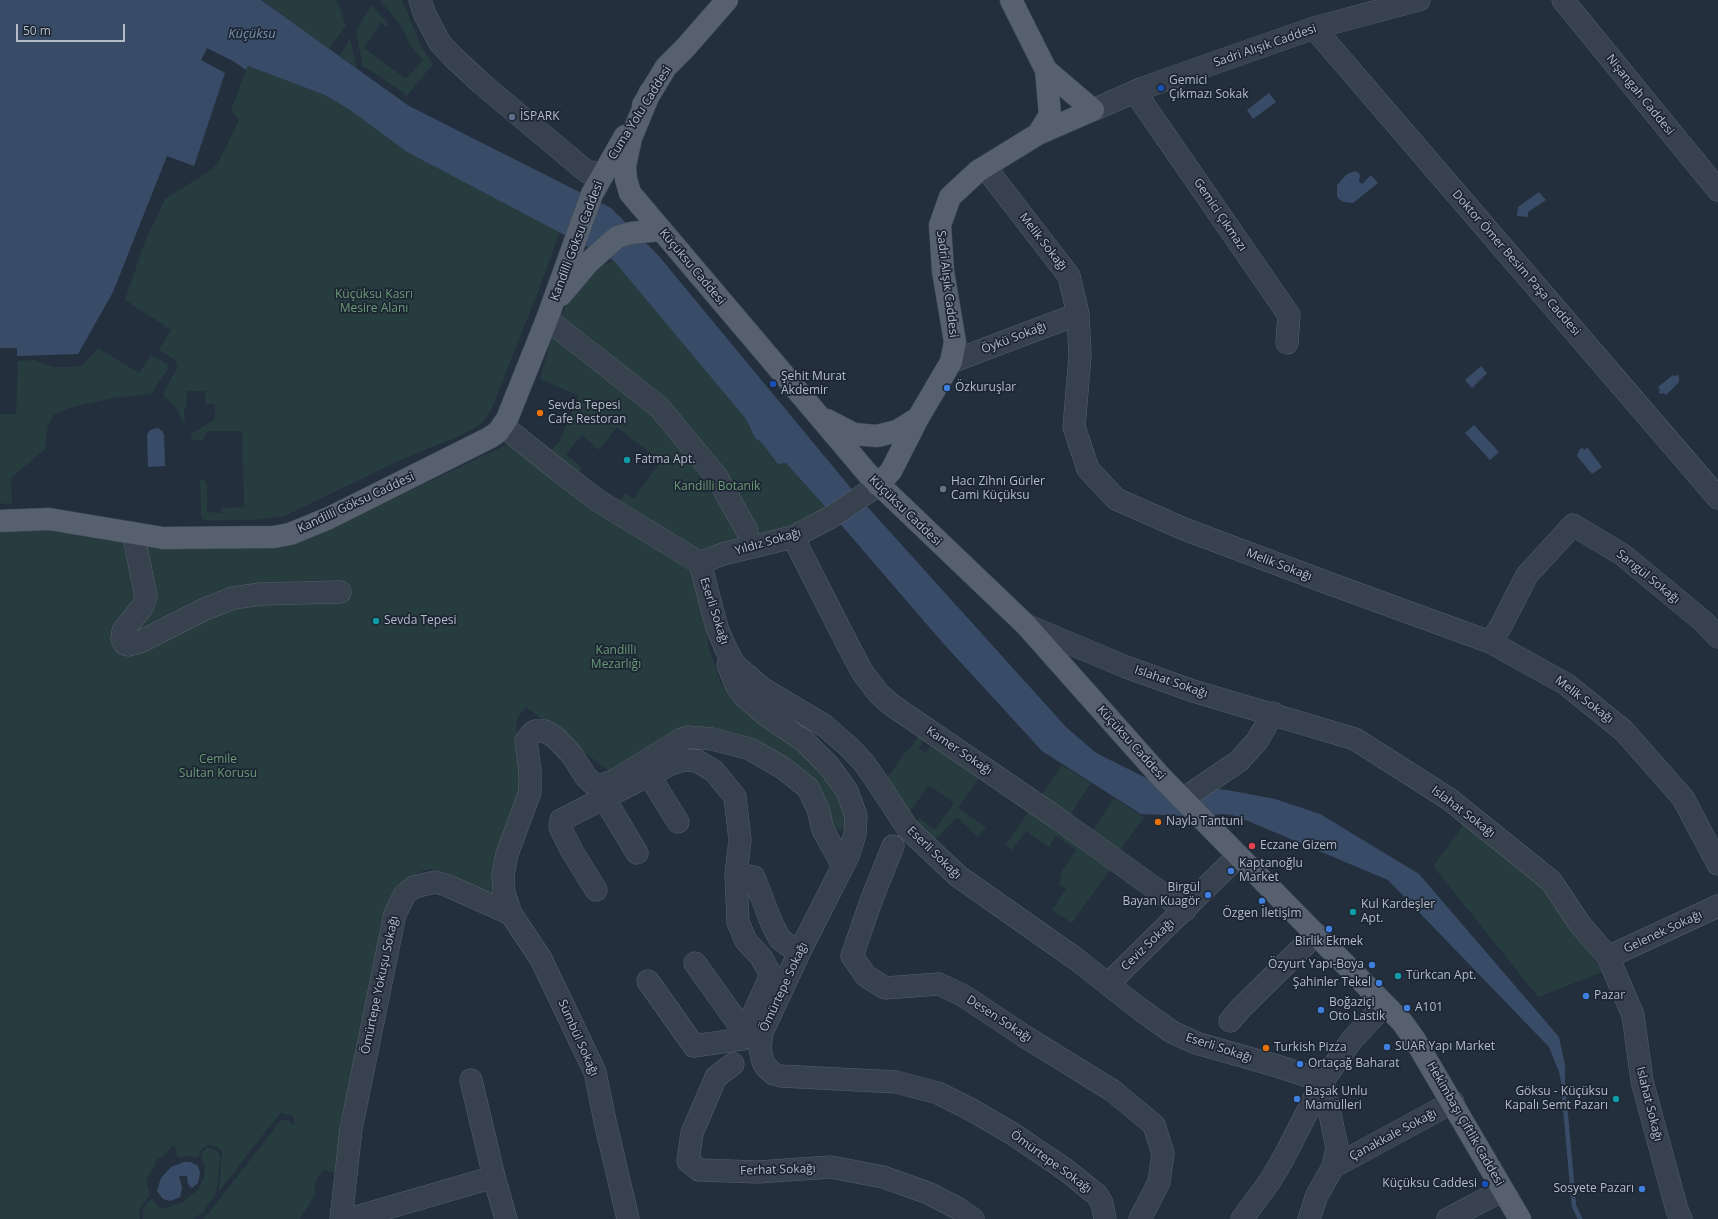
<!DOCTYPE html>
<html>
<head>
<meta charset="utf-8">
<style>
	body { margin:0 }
	#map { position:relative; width:1718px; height:1219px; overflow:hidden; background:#242f3e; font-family:"Open Sans",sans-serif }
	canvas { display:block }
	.scale { position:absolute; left:16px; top:24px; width:109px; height:18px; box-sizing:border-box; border:2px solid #b4bcc9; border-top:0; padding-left:5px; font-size:12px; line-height:14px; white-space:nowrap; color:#b4bcc9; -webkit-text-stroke:3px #1d2633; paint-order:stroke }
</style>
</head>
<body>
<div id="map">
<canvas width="1718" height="1219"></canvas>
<div class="scale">50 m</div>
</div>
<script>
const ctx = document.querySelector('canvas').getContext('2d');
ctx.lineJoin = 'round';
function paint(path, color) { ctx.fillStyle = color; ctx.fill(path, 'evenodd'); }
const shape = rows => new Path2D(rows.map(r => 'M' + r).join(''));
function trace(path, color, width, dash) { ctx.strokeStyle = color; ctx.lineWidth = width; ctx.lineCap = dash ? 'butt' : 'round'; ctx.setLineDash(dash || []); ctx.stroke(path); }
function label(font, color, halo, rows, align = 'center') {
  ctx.font = font + ' "Open Sans",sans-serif'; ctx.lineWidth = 3.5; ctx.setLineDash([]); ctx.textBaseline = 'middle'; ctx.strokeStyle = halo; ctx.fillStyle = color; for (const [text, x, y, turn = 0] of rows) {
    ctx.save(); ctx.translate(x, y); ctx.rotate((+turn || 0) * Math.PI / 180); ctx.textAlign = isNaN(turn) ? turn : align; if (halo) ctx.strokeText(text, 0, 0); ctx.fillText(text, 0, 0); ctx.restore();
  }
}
paint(shape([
	[262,0,334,0,339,5,346,26,329,49],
	[379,0,402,0,422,48,433,64,407,96,398,89,363,66,356,31,371,5,389,24,386,27,381,23,364,48,406,79,423,60,408,43,404,30,391,13],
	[350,39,357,68,340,56],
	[248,66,325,95,350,110,407,152,560,232,536,297,491,410,482,423,462,435,400,460,285,516,250,520,206,520,202,518,201,514,200,480,204,480,207,483,207,512,221,513,221,508,244,507,242,431,210,431,207,433,202,441,192,440,191,434,215,419,215,404,205,404,206,391,187,391,186,408,184,410,185,424,183,423,177,409,163,394,177,368,177,364,174,359,159,350,171,330,125,300,145,241,165,199,211,170,218,163,239,120,232,111,232,107],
	[614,261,746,419,755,438,786,463,830,512,816,520,707,552,685,543,617,506,625,493,634,498,661,461,617,427,599,450,582,435,566,454,582,468,577,476,547,454,559,442,579,396,540,379,554,330,568,302,596,270,602,265],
	[98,348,139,373,151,355,167,364,168,369,151,394,114,398,90,403,66,409,54,415,48,425,45,449,12,477,11,482,12,503,0,504,0,414,16,414,18,361,35,360,53,367,75,367,83,365],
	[508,444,515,444,684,562,695,576,704,625,710,651,722,686,731,696,788,736,842,798,846,824,841,830,831,829,820,795,687,730,610,772,526,707,518,717,516,725,526,784,501,904,449,873,431,869,419,872,408,880,337,1160,335,1173,323,1169,314,1185,315,1195,300,1219,202,1219,209,1213,281,1120,287,1120,293,1125,295,1122,293,1116,280,1113,220,1190,219,1190,222,1154,220,1149,212,1145,207,1145,201,1150,198,1158,188,1156,178,1158,174,1144,167,1153,155,1161,156,1164,147,1178,147,1185,150,1195,142,1205,139,1213,140,1219,0,1219,0,531,57,530,161,548,207,549,276,545,300,539,397,497],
	[920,733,925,736,919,749,926,753,933,741,983,772,958,808,986,827,978,837,957,817,934,841,913,825,919,818,935,829,954,803,929,785,908,814,886,779,908,749,910,749],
	[1062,765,1091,783,1068,818,1039,799],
	[1114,798,1144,817,1119,852,1091,834],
	[1033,806,1114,864,1072,923,1052,910,1066,889,1058,884,1062,878,1059,876,1076,850,1056,836,1049,847,1026,831,1012,850,1005,845],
	[1464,824,1533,876,1603,972,1538,997,1433,866],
	[208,1147,217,1151,220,1156,220,1160,216,1194,203,1212,193,1219,143,1219,143,1208,152,1198,157,1205,161,1209,181,1203,198,1190,204,1177,205,1164,201,1160,203,1151]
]), '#263c3f');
paint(shape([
	[0,0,261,0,409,106,611,208,658,255,854,492,1066,727,1096,753,1146,778,1162,783,1227,790,1275,799,1320,814,1419,874,1559,1037,1565,1065,1565,1100,1559,1072,1549,1047,1388,880,1236,816,1225,814,1187,816,1141,814,1042,751,942,642,830,512,786,463,778,464,762,443,755,438,746,419,614,261,407,152,350,110,325,95,248,66,246,70,233,61,207,48,201,60,225,73,194,166,167,156,113,292,78,354,17,356,17,348,0,348],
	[1269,93,1276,102,1253,119,1247,110],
	[1355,171,1359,173,1360,176,1359,181,1362,184,1371,175,1378,183,1353,203,1344,202,1339,199,1337,196,1337,185,1347,174],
	[1539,192,1546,200,1528,212,1528,217,1517,216,1518,207],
	[1481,366,1487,373,1472,388,1465,380],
	[1673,375,1674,376,1678,375,1679,377,1679,382,1666,395,1664,393,1660,394,1659,393,1660,390,1658,387],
	[1474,425,1499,452,1490,460,1465,433],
	[158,428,162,431,164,435,165,466,148,467,147,435,150,430],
	[1587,447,1602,467,1592,474,1577,456,1579,450,1582,448,1585,450],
	[184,1162,190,1162,198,1166,200,1173,198,1183,192,1188,188,1184,187,1176,179,1176,182,1187,180,1197,170,1201,163,1199,157,1191,161,1178,171,1167]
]), '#394c67');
trace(shape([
	[1564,1095,1574,1206,1580,1219]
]), '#394c67', 4.5);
const minor = shape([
	[420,0,425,15,440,43,453,57,481,83,587,172,603,173],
	[1563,0,1718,190],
	[1314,28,1718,498],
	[1135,92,1289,315,1287,343],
	[1093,110,1143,88,1314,28,1419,0],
	[985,167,1069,276,1078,314,1080,356,1074,427,1088,469,1116,499,1184,529,1328,583,1490,642,1566,684,1624,731,1683,798,1718,864],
	[547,319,659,407,717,477,747,531],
	[951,362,1078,314],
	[503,426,558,470,597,500,700,563,717,628,726,649,735,665,763,689,825,726,851,749,864,763,878,783,908,829,958,876,1076,959,1141,1010,1172,1032,1196,1043,1277,1066,1323,1081,1337,1147,1333,1167,1317,1195,1309,1219],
	[133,533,146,596,143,606,123,631,122,639,125,644,129,645,140,642,205,609,233,598,261,594,340,592],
	[793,537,851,651,863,673,879,694,893,706,1057,818,1185,910],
	[700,563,723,554,793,537,833,516,878,485],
	[1026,625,1126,667,1193,691,1355,739,1449,799,1551,881,1579,923,1608,957,1633,1015,1642,1081,1677,1210,1681,1219],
	[1490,642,1501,626,1527,575,1573,525,1623,555,1704,622,1718,637],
	[728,665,736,685,744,696,766,715,804,741,829,766,847,791,856,816,855,834,849,854,799,953,762,1032,760,1049,763,1062,767,1068,774,1074,781,1076,896,1082,938,1093,970,1109,1013,1134,1066,1170,1097,1195,1102,1203,1105,1219],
	[649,775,678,822],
	[604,798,637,853],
	[1183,799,1239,761,1257,741,1273,713],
	[893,846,871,901,852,956,866,976,885,988,939,984,964,996,1024,1036,1113,1091,1154,1125,1163,1153,1159,1182,1140,1219],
	[596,890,572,851,560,827,561,820,671,764,683,760,697,761,714,771,735,797,740,840,736,874],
	[511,914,541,959,595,1072,605,1121,628,1219],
	[1608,957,1718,906],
	[695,963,745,1033],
	[648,981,694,1046,742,1039,771,975,761,957,746,941,738,922,736,874,754,877,772,924,780,939,799,953],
	[1108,984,1238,856],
	[1230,1021,1241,1008,1316,934],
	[733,1064,716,1077,692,1133,688,1161,699,1170,758,1172,831,1167,883,1177,928,1193,959,1209,973,1219],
	[1333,1167,1453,1102],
	[494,1177,506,1219],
	[341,1219,351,1129,395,914,405,894,414,887,435,882,446,885,511,914,504,893,503,875,507,854,530,792,530,771,526,741,531,734,535,731,545,731,556,738,572,755,586,777,592,783,597,785,602,785,615,780,682,739,688,737,712,739,750,749,783,768,808,788,818,809,823,830,843,866],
	[349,1219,494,1177,471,1080],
	[1242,1219,1270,1181,1283,1159,1323,1081,1351,1041,1384,1005],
	[1448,1219,1503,1190]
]);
const major = shape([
	[1011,0,1046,70,1050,115,1038,134],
	[650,92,631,138,625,166,626,179,630,193,868,474,1026,625,1161,777,1402,1022,1415,1040,1520,1219],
	[643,105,666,67,686,47,727,0],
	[561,295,588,263,617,237,631,233,660,230],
	[827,420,854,434,877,436,897,431,918,418],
	[878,485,891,471,918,418,951,362,955,342,943,271,940,225,950,197,978,171,1038,134,1093,110,1046,70],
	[0,521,49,519,163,538,274,537,290,534,329,518,489,438,498,432,507,419,547,319,592,194,625,136]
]);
trace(minor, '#565f6c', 23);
trace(major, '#414a57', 23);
trace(minor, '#38414e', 22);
trace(major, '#56606e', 22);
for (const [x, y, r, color] of [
	[1161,88,4,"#1a4fb4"],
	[512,117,4,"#5c6f8a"],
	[773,384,4,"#1a4fb4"],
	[947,388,4,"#3f7fe0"],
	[540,413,4,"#e8710a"],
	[627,460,4,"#0f9aa8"],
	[943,489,4,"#6b7280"],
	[376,621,4,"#0f9aa8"],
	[1158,822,4,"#e8710a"],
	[1252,846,4,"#e0444e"],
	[1231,871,4,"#3f7fe0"],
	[1208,895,4,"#3f7fe0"],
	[1262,901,4,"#3f7fe0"],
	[1353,912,4,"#0f9aa8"],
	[1329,929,4,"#3f7fe0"],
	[1372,965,4,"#3f7fe0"],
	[1398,976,4,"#0f9aa8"],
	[1379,983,4,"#3f7fe0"],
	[1586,996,4,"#3f7fe0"],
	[1407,1008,4,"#3f7fe0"],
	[1321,1010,4,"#3f7fe0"],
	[1387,1047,4,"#3f7fe0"],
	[1266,1048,4,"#e8710a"],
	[1300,1064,4,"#3f7fe0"],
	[1297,1099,4,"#3f7fe0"],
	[1616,1099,4,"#0f9aa8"],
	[1485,1184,4,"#1a4fb4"],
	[1642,1189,4,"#3f7fe0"]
]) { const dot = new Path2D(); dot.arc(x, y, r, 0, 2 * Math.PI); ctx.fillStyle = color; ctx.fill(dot); trace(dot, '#1d2633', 1.5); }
label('12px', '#b4bcc9', '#1d2633', [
	["Sadri Alışık Caddesi",1265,46,-19],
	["Nişangah Caddesi",1640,95,51],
	["Cuma Yolu Caddesi",640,113,-58],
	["Gemici Çıkmazı",1220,215,56],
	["Kandilli Göksu Caddesi",577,241,-69],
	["Melik Sokağı",1043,242,52],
	["Doktor Ömer Besim Paşa Caddesi",1516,263,49],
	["Küçüksu Caddesi",692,267,50],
	["Sadri Alışık Caddesi",947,284,83],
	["Öykü Sokağı",1014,338,-21],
	["Kandilli Göksu Caddesi",356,503,-25],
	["Küçüksu Caddesi",905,511,44],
	["Yıldız Sokağı",768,542,-16],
	["Melik Sokağı",1279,565,21],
	["Sarıgül Sokağı",1648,577,39],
	["Eserli Sokağı",714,611,72],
	["Islahat Sokağı",1171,682,19],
	["Melik Sokağı",1584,700,37],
	["Küçüksu Caddesi",1131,743,48],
	["Kamer Sokağı",959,751,34],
	["Islahat Sokağı",1463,812,37],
	["Eserli Sokağı",934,853,44],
	["Gelenek Sokağı",1663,932,-25],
	["Ceviz Sokağı",1148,945,-44],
	["Ömürtepe Yokuşu Sokağı",380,985,-78],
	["Ömürtepe Sokağı",784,987,-65],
	["Desen Sokağı",999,1019,33],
	["Sümbül Sokağı",578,1038,66],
	["Eserli Sokağı",1219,1048,18],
	["Islahat Sokağı",1649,1104,76],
	["Hekimbaşı Çiftlik Caddesi",1465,1124,60],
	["Çanakkale Sokağı",1393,1135,-28],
	["Ömürtepe Sokağı",1051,1162,36],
	["Ferhat Sokağı",778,1170,-2]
]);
label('12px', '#b4bcc9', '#1d2633', [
	["Gemici",1169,81],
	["Çıkmazı Sokak",1169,95],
	["İSPARK",520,117],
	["Şehit Murat",781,377],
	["Akdemir",781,391],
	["Özkuruşlar",955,388],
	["Sevda Tepesi",548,406],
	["Cafe Restoran",548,420],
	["Fatma Apt.",635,460],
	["Hacı Zihni Gürler",951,482],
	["Cami Küçüksu",951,496],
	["Sevda Tepesi",384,621],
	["Nayla Tantuni",1166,822],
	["Eczane Gizem",1260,846],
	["Kaptanoğlu",1239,864],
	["Market",1239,878],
	["Birgül",1200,888,"right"],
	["Bayan Kuagör",1200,902,"right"],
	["Kul Kardeşler",1361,905],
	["Apt.",1361,919],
	["Özgen İletişim",1262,914,"center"],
	["Birlik Ekmek",1329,942,"center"],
	["Özyurt Yapı-Boya",1364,965,"right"],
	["Türkcan Apt.",1406,976],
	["Şahinler Tekel",1371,983,"right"],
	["Pazar",1594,996],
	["Boğaziçi",1329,1003],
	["Oto Lastik",1329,1017],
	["A101",1415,1008],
	["SUAR Yapı Market",1395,1047],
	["Turkish Pizza",1274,1048],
	["Ortaçağ Baharat",1308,1064],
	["Başak Unlu",1305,1092],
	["Mamülleri",1305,1106],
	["Göksu - Küçüksu",1608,1092,"right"],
	["Kapalı Semt Pazarı",1608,1106,"right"],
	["Küçüksu Caddesi",1477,1184,"right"],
	["Sosyete Pazarı",1634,1189,"right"]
], 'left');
label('12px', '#6b9a76', '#1d2633', [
	["Küçüksu Kasrı",374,295],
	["Mesire Alanı",374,309],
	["Kandilli Botanik",717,487],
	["Kandilli",616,651],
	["Mezarlığı",616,665],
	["Cemile",218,760],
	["Sultan Korusu",218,774]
]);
label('italic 13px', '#7c92b1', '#1d2633', [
	["Küçüksu",252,34]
]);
</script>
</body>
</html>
